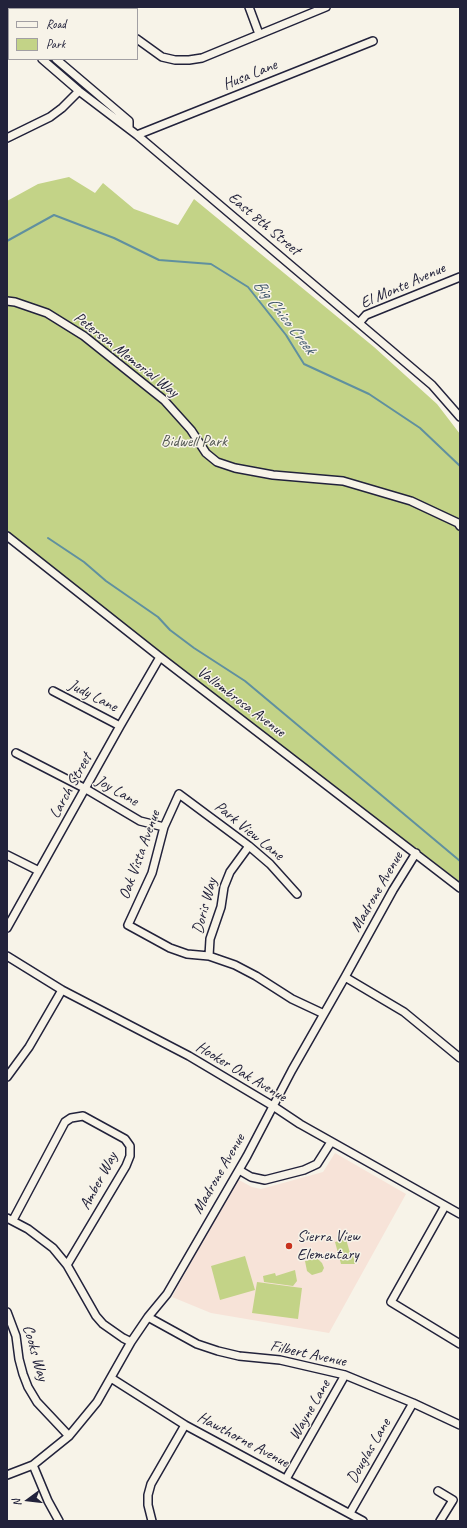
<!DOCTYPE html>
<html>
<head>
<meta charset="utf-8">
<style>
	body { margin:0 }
	#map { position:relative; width:467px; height:1528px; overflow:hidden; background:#f7f3e8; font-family:Caveat,sans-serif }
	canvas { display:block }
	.frame { position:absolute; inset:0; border:8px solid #22223b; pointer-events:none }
	.legend { position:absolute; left:8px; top:8px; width:130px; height:52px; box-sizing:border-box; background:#f7f3e8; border:1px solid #a29fa3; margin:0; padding:5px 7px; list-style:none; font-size:12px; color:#22223b }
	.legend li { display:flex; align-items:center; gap:8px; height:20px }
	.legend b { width:20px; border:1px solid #a29fa3 }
	.north { position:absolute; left:8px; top:1480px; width:40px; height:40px; -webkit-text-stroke:3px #f7f3e8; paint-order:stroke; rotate:255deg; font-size:11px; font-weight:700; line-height:16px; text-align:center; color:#22223b }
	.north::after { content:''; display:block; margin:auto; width:14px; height:18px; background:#22223b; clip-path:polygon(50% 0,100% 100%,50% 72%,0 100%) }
</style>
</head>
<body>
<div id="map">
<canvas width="467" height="1528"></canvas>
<div class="frame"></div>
<ul class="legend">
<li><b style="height:5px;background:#f7f3e8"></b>Road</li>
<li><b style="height:11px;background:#c3d387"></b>Park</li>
</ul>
<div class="north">N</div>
</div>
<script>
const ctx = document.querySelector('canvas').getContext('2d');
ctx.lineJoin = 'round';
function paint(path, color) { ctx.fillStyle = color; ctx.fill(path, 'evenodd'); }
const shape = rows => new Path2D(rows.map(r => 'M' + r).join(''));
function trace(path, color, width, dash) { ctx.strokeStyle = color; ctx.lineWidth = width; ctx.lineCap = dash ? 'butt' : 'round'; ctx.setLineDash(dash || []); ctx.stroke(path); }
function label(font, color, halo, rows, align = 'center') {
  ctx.font = font + ' Caveat,sans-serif'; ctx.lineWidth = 3; ctx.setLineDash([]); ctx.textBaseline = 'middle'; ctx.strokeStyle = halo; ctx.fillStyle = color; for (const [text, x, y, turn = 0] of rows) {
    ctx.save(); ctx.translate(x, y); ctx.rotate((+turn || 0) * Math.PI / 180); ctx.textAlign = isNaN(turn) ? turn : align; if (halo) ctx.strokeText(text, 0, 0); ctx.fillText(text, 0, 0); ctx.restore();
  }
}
paint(shape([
	[335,1153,406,1194,329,1333,211,1313,172,1297,237,1179,252,1187,261,1189,323,1172]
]), '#f7e3d8');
paint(shape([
	[69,177,95,193,103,183,134,209,178,225,194,199,374,347,437,404,460,434,460,882,7,535,7,201,38,184],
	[346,1239,350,1253,353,1255,355,1264,341,1264,335,1242],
	[245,1256,255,1290,220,1300,211,1266],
	[317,1258,322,1263,324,1268,322,1272,312,1275,307,1271,305,1261],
	[295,1270,297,1281,293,1286,264,1282,263,1276,275,1273,276,1276],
	[257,1282,302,1288,298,1319,252,1313]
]), '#c3d387');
trace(shape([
	[7,241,54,215,114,238,159,260,211,264,248,287,286,335,304,364,369,394,420,428,460,466],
	[48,538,84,562,106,581,158,617,170,630,194,648,245,681,460,861]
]), '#60909f', 2);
const minor = shape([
	[99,7,101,9],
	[249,7,259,34],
	[7,18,9,20],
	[7,29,9,31],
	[137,39,162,57,175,60,189,60,202,58,326,7],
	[42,59,79,91,137,135,432,385,460,417],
	[56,59,129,121,129,128],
	[137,135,373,41],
	[7,138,50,117,62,108,79,91],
	[7,301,15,302,47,313,84,336,164,400,191,430,206,453,217,462,235,468,273,475,343,481,411,501,458,523,460,526],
	[359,323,366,315,460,277],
	[7,536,160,657,460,888],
	[53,691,120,726],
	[16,753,86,789,140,821,164,827],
	[7,855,39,871],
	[297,894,270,864,249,846,179,794,164,827,152,873,128,925,170,948,187,954,209,956,235,965,256,976,292,999,324,1014],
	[7,928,120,726,160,657],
	[7,956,62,990,189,1056,273,1106,300,1124,460,1214],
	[209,956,210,939,221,907,224,887,230,872,249,846],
	[345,977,404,1012,460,1058],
	[7,1077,29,1047,62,990],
	[239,1170,251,1177,265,1180,304,1170,317,1164,331,1142],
	[445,1206,391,1302,460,1344],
	[7,1218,28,1229,53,1248,67,1265,96,1316,103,1324,123,1338,131,1342],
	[13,1220,65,1122,71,1118,83,1116,125,1139,130,1146,130,1156,126,1166,67,1265],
	[7,1312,16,1336,19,1359,23,1374,28,1387,37,1402,69,1436],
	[148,1317,197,1344,218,1351,239,1356,280,1360,345,1375,413,1403,460,1425],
	[111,1378,185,1425,363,1521],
	[33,1465,48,1501,59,1521],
	[7,1475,33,1465,69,1436,97,1402,131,1342,148,1317,167,1294,247,1156,292,1070,345,977,393,890,416,853],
	[286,1479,345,1375],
	[438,1491,453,1500,440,1521],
	[350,1513,413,1403],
	[152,1521,148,1505,148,1495,151,1484,185,1425]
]);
trace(minor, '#22223b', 10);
trace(minor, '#f7f3e8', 7);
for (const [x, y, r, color] of [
	[289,1246,4,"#c8321e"]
]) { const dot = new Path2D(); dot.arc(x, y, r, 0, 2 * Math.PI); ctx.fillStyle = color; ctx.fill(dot); trace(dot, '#f7f3e8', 1.5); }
label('16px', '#22223b', '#f7f3e8', [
	["Husa Lane",250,75,-22],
	["East 8th Street",264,224,40],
	["El Monte Avenue",403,286,-24],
	["Peterson Memorial Way",126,355,38],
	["Judy Lane",93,696,27],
	["Vallombrosa Avenue",241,702,37],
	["Larch Street",71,786,-61],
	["Joy Lane",117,791,30],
	["Park View Lane",249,831,39],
	["Oak Vista Avenue",140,855,-70],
	["Madrone Avenue",377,892,-60],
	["Doris Way",205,906,-75],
	["Hooker Oak Avenue",241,1072,31],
	["Madrone Avenue",219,1174,-60],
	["Amber Way",99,1181,-62],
	["Cooks Way",35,1353,74],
	["Filbert Avenue",308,1354,12],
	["Wayne Lane",310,1410,-60],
	["Hawthorne Avenue",243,1440,28],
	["Douglas Lane",369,1451,-60]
]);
label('16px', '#525752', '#f7f3e8', [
	["Bidwell Park",194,442]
]);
label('16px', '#22223b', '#f7f3e8', [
	["Sierra View",297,1237],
	["Elementary",297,1255]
], 'left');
label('italic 17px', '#41596d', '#f7f3e8', [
	["Big Chico Creek",284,317,52]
]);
</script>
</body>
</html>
